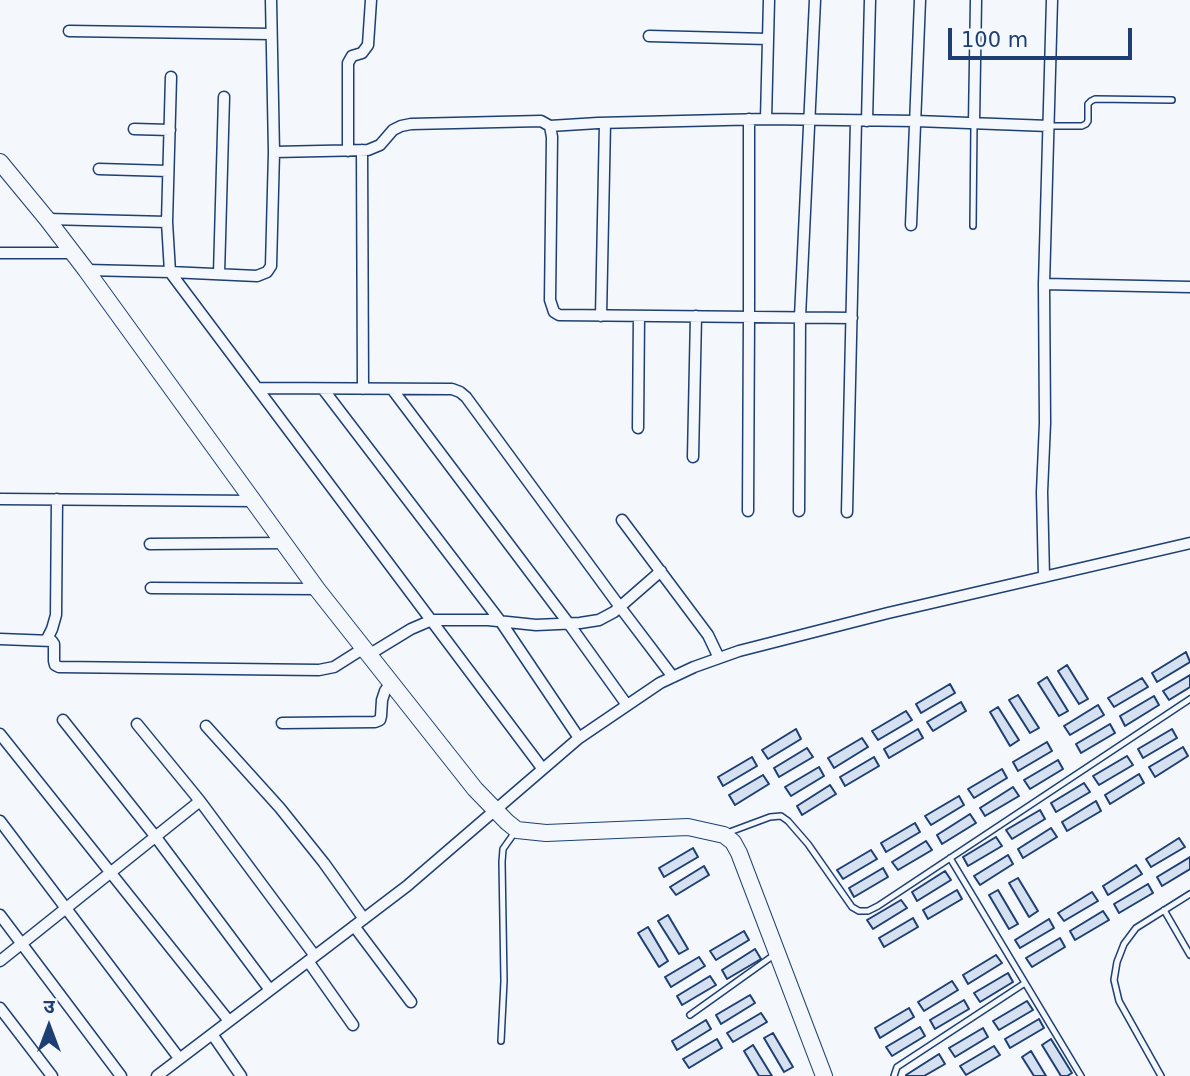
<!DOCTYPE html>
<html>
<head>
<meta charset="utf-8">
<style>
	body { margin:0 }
	#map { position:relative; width:1190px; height:1076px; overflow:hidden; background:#f4f7fb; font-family:"DejaVu Sans","Noto Sans Devanagari",sans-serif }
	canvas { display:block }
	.north { position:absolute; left:14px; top:992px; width:70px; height:70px; -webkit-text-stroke:5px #f4f7fb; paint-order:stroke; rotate:0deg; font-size:19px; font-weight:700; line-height:28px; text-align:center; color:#1d3f73 }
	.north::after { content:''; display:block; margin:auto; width:24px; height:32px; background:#1d3f73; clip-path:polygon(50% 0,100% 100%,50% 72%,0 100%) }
	.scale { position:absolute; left:948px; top:28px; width:184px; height:32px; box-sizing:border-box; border:4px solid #1d3f73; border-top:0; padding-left:9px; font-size:21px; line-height:24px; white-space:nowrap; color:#1d3f73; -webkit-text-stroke:5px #f4f7fb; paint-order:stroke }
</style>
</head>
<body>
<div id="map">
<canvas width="1190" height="1076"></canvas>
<div class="north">उ</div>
<div class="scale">100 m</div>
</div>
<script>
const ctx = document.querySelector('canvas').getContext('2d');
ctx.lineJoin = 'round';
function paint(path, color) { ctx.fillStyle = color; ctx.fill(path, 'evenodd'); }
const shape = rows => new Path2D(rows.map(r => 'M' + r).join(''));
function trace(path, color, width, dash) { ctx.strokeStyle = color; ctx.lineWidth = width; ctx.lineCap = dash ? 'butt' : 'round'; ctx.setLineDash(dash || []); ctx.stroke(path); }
const building = shape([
	[1186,652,1190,662,1157,682,1152,673,1186,652],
	[1067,665,1088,699,1079,704,1058,671,1067,665],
	[1190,675,1190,687,1169,700,1163,691,1190,675],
	[1047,677,1068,711,1059,716,1038,683,1047,677],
	[1142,678,1148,687,1114,707,1108,698,1142,678],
	[950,684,955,693,921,713,916,704,950,684],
	[1018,695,1039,728,1030,733,1009,700,1018,695],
	[1154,696,1159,705,1125,726,1120,716,1154,696],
	[961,702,966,711,933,731,927,722,961,702],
	[1098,705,1104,715,1070,735,1064,726,1098,705],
	[998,707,1019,740,1010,746,990,712,998,707],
	[906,711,912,720,878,740,872,731,906,711],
	[1110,724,1115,733,1081,753,1076,744,1110,724],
	[796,729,801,739,768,759,762,750,796,729],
	[918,729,923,738,889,758,884,749,918,729],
	[1172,729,1177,738,1143,758,1138,749,1172,729],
	[862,738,868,747,834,768,828,758,862,738],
	[1047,742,1052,751,1018,771,1013,762,1047,742],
	[1183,747,1188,756,1155,777,1149,767,1183,747],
	[807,748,813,757,779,777,774,768,807,748],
	[1127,756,1133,765,1099,785,1093,776,1127,756],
	[752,757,757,766,723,786,718,777,752,757],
	[874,757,879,766,845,786,840,777,874,757],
	[1058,760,1063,769,1030,789,1024,780,1058,760],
	[819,767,824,776,791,796,785,787,819,767],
	[1002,769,1007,778,974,798,968,789,1002,769],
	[1139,774,1144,783,1110,804,1105,795,1139,774],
	[763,775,769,784,735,805,729,795,763,775],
	[1084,783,1090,792,1056,812,1051,803,1084,783],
	[830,785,836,794,802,815,797,806,830,785],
	[1013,787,1019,796,985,816,980,808,1013,787],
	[959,796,964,805,931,825,925,816,959,796],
	[1096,801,1101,811,1067,831,1062,822,1096,801],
	[1040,810,1045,819,1012,839,1006,830,1040,810],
	[970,814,976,823,942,844,937,835,970,814],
	[915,823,920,832,886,852,881,843,915,823],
	[1051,828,1057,837,1023,858,1018,849,1051,828],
	[996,837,1002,846,968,866,963,857,996,837],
	[1179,838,1185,847,1151,867,1146,859,1179,838],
	[926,841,932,850,898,870,892,862,926,841],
	[693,848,698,857,664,877,659,868,693,848],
	[871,850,877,859,843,879,837,870,871,850],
	[1008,855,1013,864,980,885,974,876,1008,855],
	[1190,857,1190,869,1162,886,1157,877,1190,857],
	[1136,865,1142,874,1108,895,1103,886,1136,865],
	[704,866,709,875,676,895,670,887,704,866],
	[883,868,888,877,854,897,849,888,883,868],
	[945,871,951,880,917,901,912,892,945,871],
	[1018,878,1038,911,1029,917,1009,883,1018,878],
	[1148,884,1153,893,1119,913,1114,904,1148,884],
	[957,890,962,899,928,919,923,910,957,890],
	[998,890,1018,924,1009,929,989,895,998,890],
	[1092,892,1098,901,1064,921,1058,913,1092,892],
	[901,900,907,908,873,929,867,920,901,900],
	[1103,911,1109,920,1075,940,1070,931,1103,911],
	[668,915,688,949,679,954,658,921,668,915],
	[913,918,918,927,884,947,879,938,913,918],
	[1049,919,1054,928,1020,948,1015,940,1049,919],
	[648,927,668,961,659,967,638,933,648,927],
	[744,931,749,940,716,960,710,951,744,931],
	[1060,938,1065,947,1032,967,1026,958,1060,938],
	[755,949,761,959,727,979,722,970,755,949],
	[996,955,1002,963,968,984,963,975,996,955],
	[699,957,705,966,671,987,665,977,699,957],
	[1008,973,1013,982,980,1002,974,993,1008,973],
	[710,976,716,985,682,1005,677,996,710,976],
	[952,981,958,990,924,1011,918,1002,952,981],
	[750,995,755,1003,721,1024,716,1015,750,995],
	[964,1000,969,1009,935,1029,930,1020,964,1000],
	[1027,1001,1033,1010,999,1030,993,1021,1027,1001],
	[909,1008,914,1017,880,1038,875,1028,909,1008],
	[761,1013,767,1022,733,1042,727,1033,761,1013],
	[1039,1019,1044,1028,1010,1048,1005,1039,1039,1019],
	[706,1020,711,1029,677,1050,672,1041,706,1020],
	[920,1027,925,1036,892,1056,886,1047,920,1027],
	[983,1028,988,1037,955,1057,949,1048,983,1028],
	[773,1033,793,1067,784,1072,764,1038,773,1033],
	[717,1039,722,1048,689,1068,683,1059,717,1039],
	[1051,1039,1072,1073,1067,1076,1061,1076,1042,1045,1051,1039],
	[753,1045,772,1076,759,1076,744,1051,753,1045],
	[994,1046,1000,1055,966,1075,960,1066,994,1046],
	[1031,1051,1046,1076,1034,1076,1022,1057,1031,1051],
	[939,1054,945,1064,924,1076,906,1076,906,1075,939,1054]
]);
paint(building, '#d5e0f0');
trace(building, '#1d3f73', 2);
const lane = shape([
	[1049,126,1082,126,1086,124,1088,121,1088,104,1091,101,1095,99,1172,100],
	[973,226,974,123],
	[727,833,770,817,781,816,788,821,808,844,852,907,859,911,868,911,878,906,1190,699],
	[950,858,1081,1076],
	[1164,910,1190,955],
	[690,1015,774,955],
	[501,1041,504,981,502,862,503,849,515,832],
	[894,1076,897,1067,1025,983],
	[1161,1076,1119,1001,1114,980,1117,962,1124,944,1136,928,1190,894]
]);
const street = shape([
	[69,31,271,34],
	[649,36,768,39],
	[171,77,167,222,170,272,542,768],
	[766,119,769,0],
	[867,121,870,0],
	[974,123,976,0],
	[550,126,598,123,766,119,916,121,1049,126],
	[134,129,170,130],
	[362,150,363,389],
	[348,151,348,63,352,56,362,53,368,45,371,0],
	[274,152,368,150,380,145,393,130,401,126,411,124,541,121,550,126,552,137,550,300,554,312,559,315,852,318],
	[99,169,168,171],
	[47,219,167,222],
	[911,225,920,0],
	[0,253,73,253],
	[86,270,170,272,257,276,267,272,271,266,274,152,271,0],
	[219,274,224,97],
	[1044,284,1190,287],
	[601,316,605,123],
	[257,388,452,389,460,392,466,397,620,607,673,677],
	[323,389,501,622,579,738],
	[392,389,569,624,627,705],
	[638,428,639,316],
	[693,457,696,316],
	[0,499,255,501],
	[748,511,749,317,749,119],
	[799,511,800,317,815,0],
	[847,512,856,121],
	[622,520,708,635,719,658],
	[150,544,284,543],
	[1044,577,1042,492,1045,423,1044,284,1052,0],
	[151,588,317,589],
	[0,639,52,641,54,644,54,661,55,665,59,667,319,670,334,667,364,648],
	[47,639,52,629,56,615,57,499],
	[370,654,411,629,432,620,488,620,536,625,580,623,599,620,614,612,661,571],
	[63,720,155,836,270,990],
	[282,723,375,722,380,720,381,716,382,700,385,691,391,682],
	[137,724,200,801,315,956],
	[206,726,280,808,324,863,364,919],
	[0,734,229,1021],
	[0,821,179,1058],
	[0,915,121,1076],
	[354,926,411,1002],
	[0,961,200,801],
	[308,961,353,1025],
	[0,1008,52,1076],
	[212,1034,241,1076],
	[157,1076,407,886,579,738,660,683,694,667,739,651,888,613,1190,543]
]);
const secondary = shape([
	[0,162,47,219,86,270,317,589,475,789,507,822,517,830,546,833,688,827,724,835,733,842,739,853,824,1076]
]);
trace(lane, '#1d3f73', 8);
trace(street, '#1d3f73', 13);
trace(secondary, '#1d3f73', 18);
trace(lane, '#f4f7fb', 5);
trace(street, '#f4f7fb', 10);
trace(secondary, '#f4f7fb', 16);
</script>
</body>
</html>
